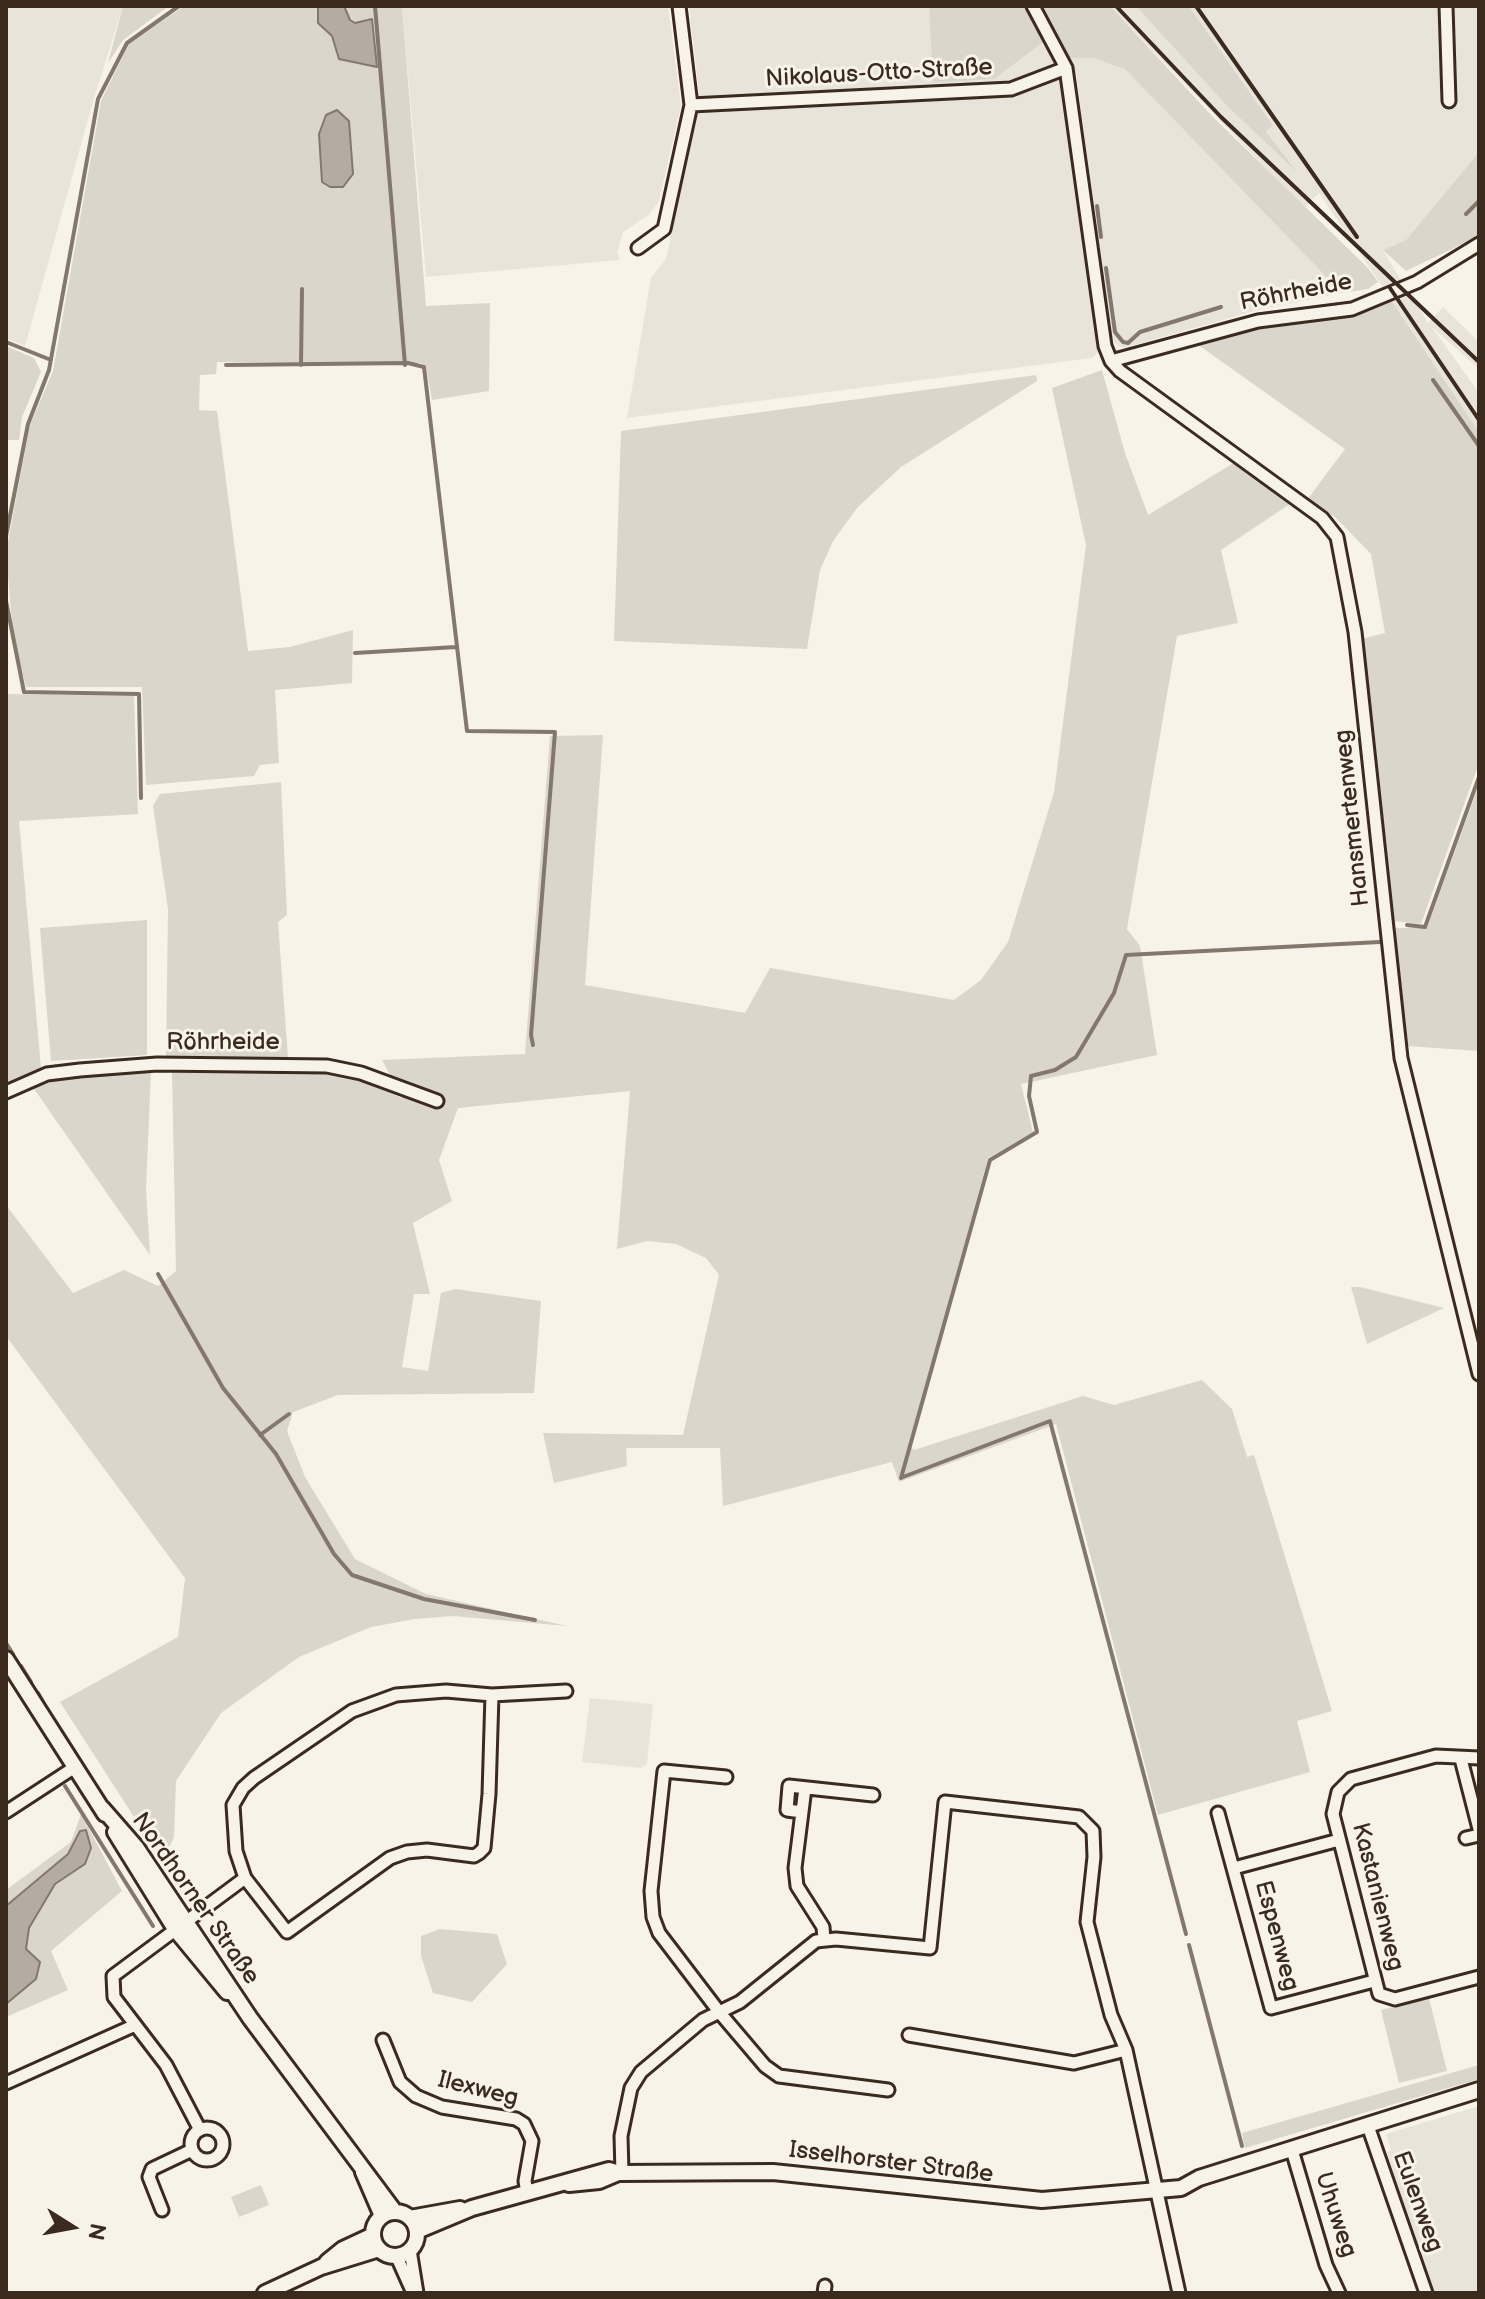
<!DOCTYPE html>
<html>
<head>
<meta charset="utf-8">
<style>
	body { margin:0 }
	#map { position:relative; width:1485px; height:2299px; overflow:hidden; background:#f7f3e8; font-family:"Balsamiq Sans",sans-serif }
	canvas { display:block }
	.frame { position:absolute; inset:0; border:8px solid #3b2a1e; pointer-events:none }
	.north { position:absolute; left:32px; top:2187px; width:80px; height:80px; -webkit-text-stroke:6px #f7f3e8; paint-order:stroke; rotate:101deg; font-size:22px; font-weight:700; line-height:32px; text-align:center; color:#3b2a1e }
	.north::after { content:''; display:block; margin:auto; width:28px; height:36px; background:#3b2a1e; clip-path:polygon(50% 0,100% 100%,50% 72%,0 100%) }
</style>
</head>
<body>
<div id="map">
<canvas width="1485" height="2299"></canvas>
<div class="frame"></div>
<div class="north">N</div>
</div>
<script>
const ctx = document.querySelector('canvas').getContext('2d');
ctx.lineJoin = 'round';
function paint(path, color) { ctx.fillStyle = color; ctx.fill(path, 'evenodd'); }
const shape = rows => new Path2D(rows.map(r => 'M' + r).join(''));
function trace(path, color, width, dash) { ctx.strokeStyle = color; ctx.lineWidth = width; ctx.lineCap = dash ? 'butt' : 'round'; ctx.setLineDash(dash || []); ctx.stroke(path); }
function label(font, color, halo, rows, align = 'center') {
  ctx.font = font + ' "Balsamiq Sans",sans-serif'; ctx.lineWidth = 6; ctx.setLineDash([]); ctx.textBaseline = 'middle'; ctx.strokeStyle = halo; ctx.fillStyle = color; for (const [text, x, y, turn = 0] of rows) {
    ctx.save(); ctx.translate(x, y); ctx.rotate((+turn || 0) * Math.PI / 180); ctx.textAlign = isNaN(turn) ? turn : align; if (halo) ctx.strokeText(text, 0, 0); ctx.fillText(text, 0, 0); ctx.restore();
  }
}
paint(shape([
	[6,6,123,6,94,98,25,346,6,338],
	[402,6,668,6,681,105,659,201,649,215,623,232,617,252,620,260,426,277],
	[689,6,929,6,934,83,994,79,1045,41,1060,72,1068,103,1100,350,1092,358,627,418,651,278,666,259,696,121,699,92],
	[1110,6,1136,6,1226,105,1293,167,1266,130,1273,124,1189,6,1479,6,1479,152,1406,240,1383,250,1401,280,1384,289,1319,193,1304,208],
	[1068,58,1093,58,1125,68,1342,293,1258,310,1124,348,1116,345,1111,335,1076,73],
	[1410,293,1428,323,1443,307,1479,342,1479,369,1432,327,1479,393,1479,432,1391,300],
	[590,1698,653,1704,647,1764,641,1768,582,1762],
	[1479,2106,1479,2293,1432,2293,1387,2152,1391,2150,1386,2134]
]), '#e9e4d9');
paint(shape([
	[123,6,169,6,123,40,108,63],
	[184,6,402,6,426,306,490,303,489,391,432,400,426,366,421,363,217,362,216,374,200,375,199,410,217,411,248,651,290,647,353,630,352,683,275,690,279,763,260,765,254,776,146,785,142,687,26,687,13,635,6,552,30,425,53,371,101,101,129,44],
	[929,6,1027,6,1045,41,994,79,933,83],
	[1039,6,1110,6,1213,117,1368,268,1378,282,1368,289,1342,293,1125,69,1093,58,1068,58,1057,33],
	[1136,6,1189,6,1273,125,1266,131,1297,172,1226,105],
	[1479,152,1479,236,1406,271,1383,250,1406,240],
	[1391,300,1479,432,1479,763,1421,924,1393,921,1361,639,1385,633,1371,554,1335,517,1307,500,1345,449,1194,342,1257,326,1353,314],
	[6,346,34,358,41,372,22,417,19,440,6,440],
	[1102,370,1125,453,1148,515,1237,461,1293,502,1221,550,1238,623,1177,636,1127,929,1140,946,1157,1055,1021,1084,1033,1132,988,1158,909,1445,914,1450,1083,1396,1114,1405,1202,1380,1232,1409,1247,1457,1254,1455,1332,1711,1297,1721,1310,1772,1158,1815,1056,1424,899,1482,892,1462,723,1506,720,1448,626,1448,627,1466,554,1483,543,1433,683,1435,719,1275,706,1258,676,1244,647,1241,617,1249,630,1091,458,1108,439,1160,452,1201,413,1223,430,1294,414,1294,402,1367,428,1371,441,1293,455,1289,541,1301,534,1393,338,1395,293,1412,287,1431,305,1477,355,1559,426,1594,567,1626,452,1616,415,1619,371,1627,299,1657,221,1713,176,1781,174,1837,163,1862,60,1702,178,1637,185,1578,6,1336,6,1205,73,1293,124,1270,158,1286,176,1271,172,1072,326,1074,359,1080,402,1098,382,1060,525,1054,550,736,603,735,585,985,745,1013,770,968,954,1000,981,980,1008,942,1054,792,1086,545,1052,388],
	[1036,375,1037,381,901,467,857,508,833,541,820,570,807,649,614,641,621,431],
	[6,694,134,696,138,814,19,821,41,1068,6,1085],
	[281,782,287,915,278,922,288,1058,166,1057,168,909,153,806,160,794],
	[1479,785,1479,1051,1407,1046,1395,928,1427,928],
	[147,920,147,1055,51,1061,40,928],
	[151,1071,146,1190,150,1255,32,1086,49,1079],
	[1360,1287,1444,1308,1367,1344,1351,1287],
	[81,1814,122,1891,51,1951,68,1990,6,2017,6,1890,71,1842],
	[440,1929,497,1934,507,1964,472,2002,433,1993,421,1956,421,1936],
	[1429,1998,1447,2071,1399,2083,1381,2010],
	[1479,2065,1479,2079,1245,2148,1242,2133],
	[261,2185,269,2205,239,2217,231,2197]
]), '#dbd6cb');
const water = shape([
	[318,6,344,6,350,20,355,23,372,19,377,67,339,59,332,36,318,23,318,6],
	[337,110,349,121,353,174,343,187,330,187,322,182,319,134,326,115,337,110],
	[86,1830,91,1848,85,1864,55,1884,29,1928,26,1949,40,1962,36,1979,6,2004,6,1906,68,1854,80,1831,86,1830]
]);
paint(water, '#b4aca0');
trace(water, '#84786c', 2);
trace(shape([
	[375,6,405,365],
	[1097,206,1101,237],
	[1466,214,1479,201],
	[1106,268,1115,332,1123,342,1128,343,1140,332,1221,307],
	[6,342,51,360],
	[226,365,408,363,424,367,467,731,555,732,531,1035,533,1045],
	[301,365,302,289],
	[1433,380,1479,446],
	[6,536,28,424,49,370,98,99,127,43,179,6],
	[6,601,24,692,139,694,141,798],
	[355,653,456,647],
	[1407,925,1425,927,1479,777],
	[158,1274,223,1388,276,1454,334,1554,352,1575,424,1599,535,1620],
	[260,1435,289,1414],
	[903,1477,1050,1421,1186,1934],
	[901,1478,990,1160,1037,1132,1029,1096,1031,1076,1055,1070,1076,1057,1114,993,1126,955,1380,942],
	[6,1643,13,1654],
	[21,1666,31,1682],
	[38,1693,44,1704],
	[65,1786,153,1926],
	[1189,1945,1242,2146]
]), '#84786c', 4);
const street = shape([
	[1033,6,1066,68,1105,346,1111,361,1120,371,1322,518,1337,537,1355,632,1401,1058,1479,1374],
	[1446,6,1449,101],
	[691,105,1011,89,1066,68],
	[638,248,664,229,691,105,679,6],
	[1111,361,1258,321,1352,309,1417,282,1479,244],
	[6,1092,47,1074,80,1070,157,1064,327,1066,361,1073,437,1101],
	[492,1695,489,1794,484,1848,479,1853,474,1856,427,1850,407,1852,390,1858,287,1932,245,1878,236,1851,233,1805,243,1788,254,1778,352,1711,396,1695,446,1691,492,1695,566,1691],
	[1479,1758,1436,1756,1351,1779,1338,1792,1333,1814,1379,1994,1395,1999,1479,1977],
	[1461,1759,1479,1829],
	[726,1777,664,1771,651,1891,653,1917,659,1933,720,2013,765,2066,779,2076,888,2090],
	[805,1788,795,1868,797,1886,823,1927,824,1939],
	[6,1812,75,1767],
	[802,1812,787,1810,789,1786,873,1795],
	[1218,1813,1271,2008,1374,1981],
	[1466,1838,1479,1835],
	[1234,1868,1339,1840],
	[909,2035,1074,2063,1126,2050],
	[383,2040,400,2082,416,2096,442,2107,516,2119,524,2124,532,2141,525,2181,527,2193],
	[6,2083,133,2026],
	[1368,2126,1426,2293],
	'191 2144a16 16 0 1 1 32 0a16 16 0 1 1-32 0Z',
	[200,2130,166,2065,114,1997,113,1976,245,1878],
	[1292,2150,1326,2265,1339,2293],
	[622,2173,621,2136,631,2088,641,2072,703,2020,740,2002,816,1941,836,1939,930,1948,945,1802,1079,1817,1093,1831,1094,1857,1087,1922,1111,2015,1126,2050,1179,2293],
	[162,2210,149,2177,152,2169,192,2150],
	[410,2250,417,2293],
	[396,2255,413,2293],
	[824,2293,825,2286]
]);
const secondary = shape([
	[6,1659,105,1814],
	[102,1808,136,1847,250,2018,395,2212],
	[115,1832,175,1929,227,1992],
	[363,2172,382,2216],
	[569,2184,599,2181,618,2173],
	'373 2234a22 22 0 1 1 44 0a22 22 0 1 1-44 0Z',
	[410,2218,460,2209],
	[417,2231,472,2208,609,2170,619,2173,773,2172,1042,2200,1181,2188,1199,2178,1479,2090],
	[327,2262,343,2249,373,2235],
	[265,2293,321,2267,379,2249]
]);
trace(street, '#3b2a1e', 17);
trace(secondary, '#3b2a1e', 20);
trace(street, '#f7f3e8', 11);
trace(secondary, '#f7f3e8', 14);
trace(shape([
	[1116,6,1221,117,1479,362],
	[1196,6,1357,237],
	[1390,288,1479,420]
]), '#3b2a1e', 4);
label('24px', '#3b2a1e', '#f7f3e8', [
	["Nikolaus-Otto-Straße",879,74,-3],
	["Röhrheide",1296,293,-11],
	["Hansmertenweg",1353,818,-96],
	["Röhrheide",223,1043],
	["Kastanienweg",1377,1897,76],
	["Nordhorner Straße",195,1899,55],
	["Espenweg",1276,1936,75],
	["Ilexweg",478,2090,14],
	["Isselhorster Straße",891,2163,7],
	["Eulenweg",1417,2202,70],
	["Uhuweg",1335,2215,72]
]);
</script>
</body>
</html>
